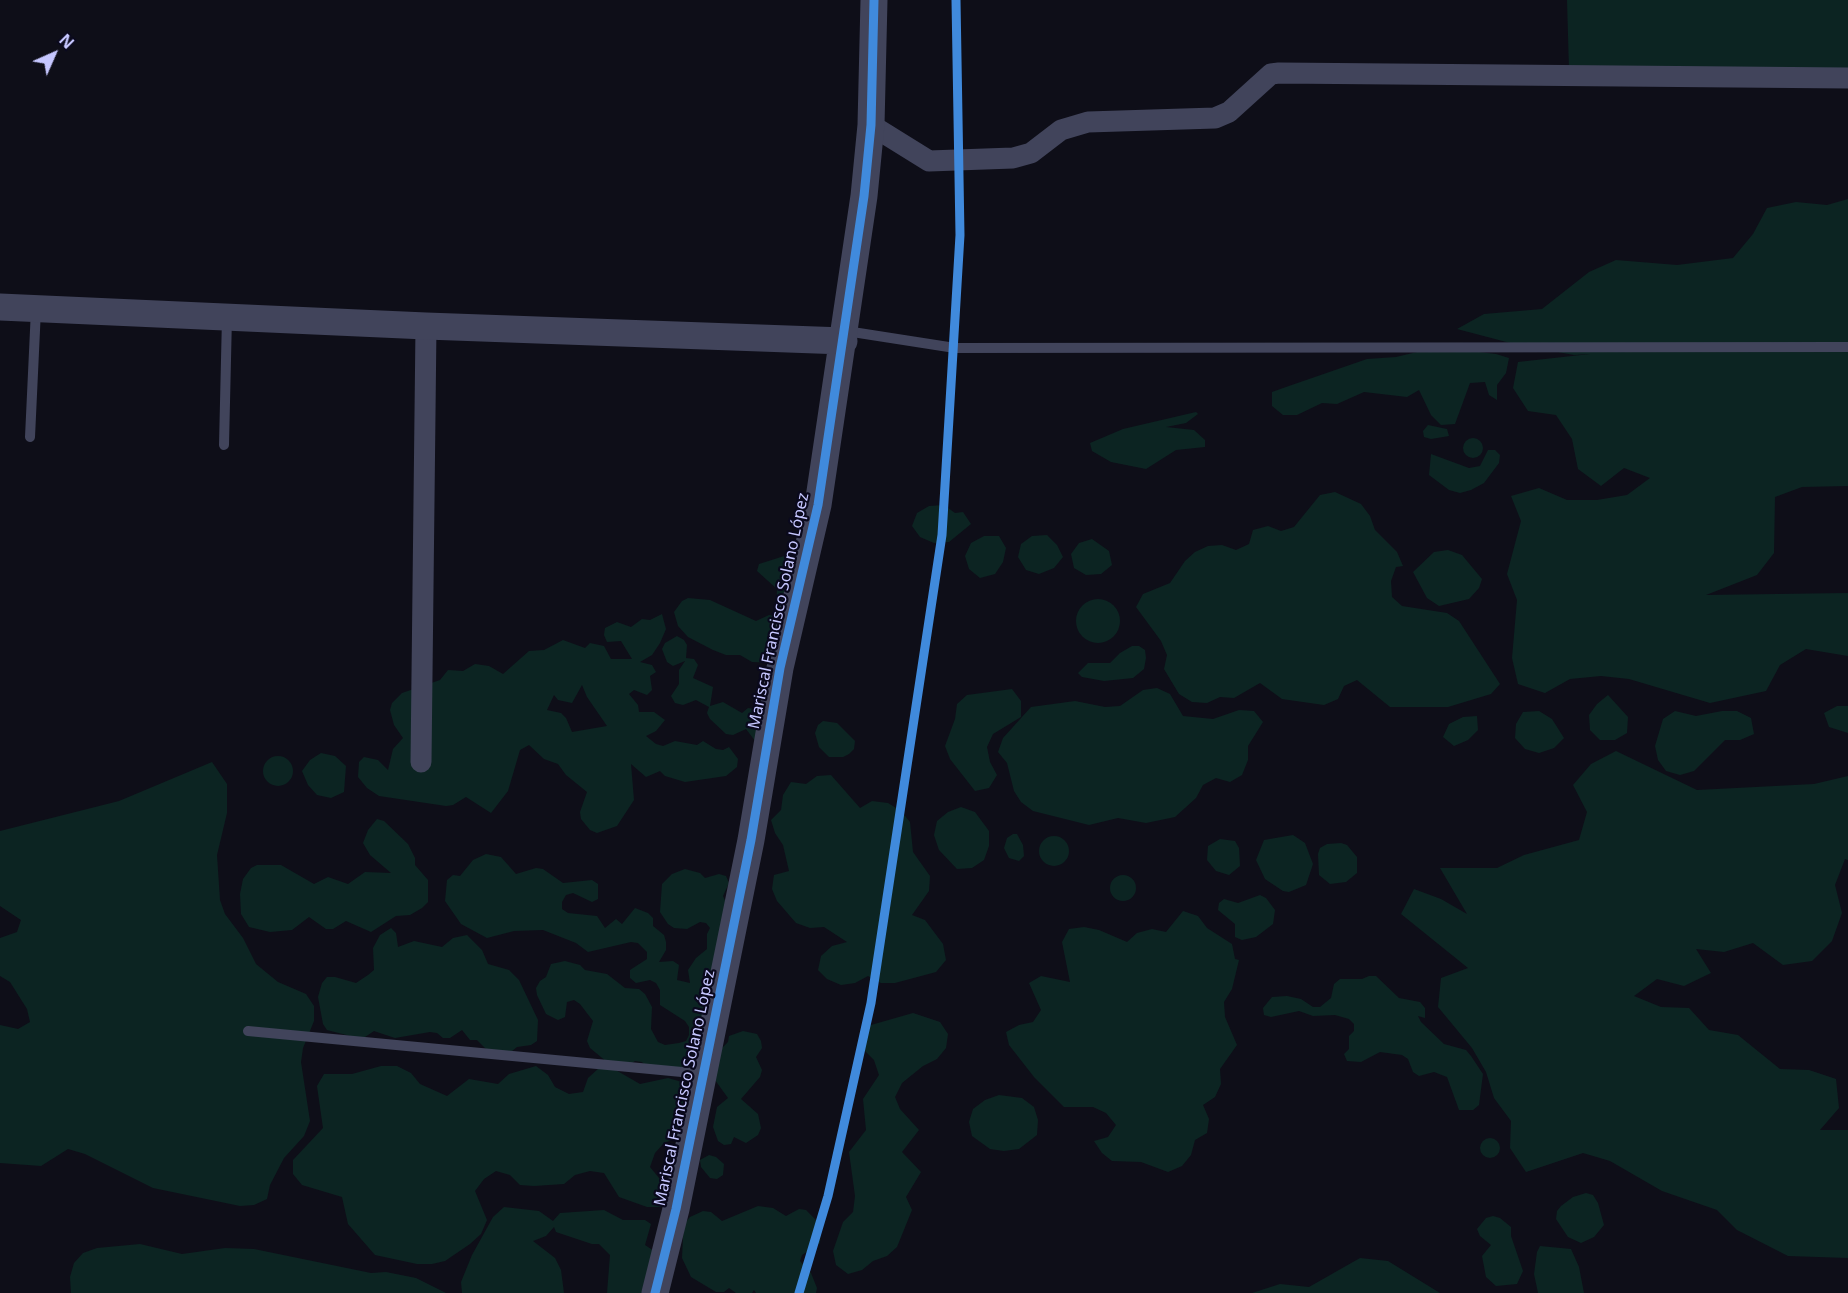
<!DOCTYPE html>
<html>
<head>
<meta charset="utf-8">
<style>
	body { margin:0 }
	#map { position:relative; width:1848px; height:1293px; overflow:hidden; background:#0e0e18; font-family:"Noto Sans",sans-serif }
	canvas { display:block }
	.north { position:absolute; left:24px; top:24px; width:60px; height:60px; -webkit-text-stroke:4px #0a091d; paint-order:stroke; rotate:45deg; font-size:16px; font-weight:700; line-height:24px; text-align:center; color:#c6c7ff }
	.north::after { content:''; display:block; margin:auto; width:21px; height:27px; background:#c6c7ff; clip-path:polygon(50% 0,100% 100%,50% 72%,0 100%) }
</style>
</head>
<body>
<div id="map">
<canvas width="1848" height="1293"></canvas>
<div class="north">N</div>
</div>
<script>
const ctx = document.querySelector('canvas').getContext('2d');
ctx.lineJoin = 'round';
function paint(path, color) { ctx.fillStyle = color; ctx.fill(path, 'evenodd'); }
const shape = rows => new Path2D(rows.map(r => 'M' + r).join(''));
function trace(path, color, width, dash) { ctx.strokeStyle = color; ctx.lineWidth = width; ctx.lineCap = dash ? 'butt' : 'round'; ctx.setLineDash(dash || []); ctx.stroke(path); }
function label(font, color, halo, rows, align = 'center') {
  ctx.font = font + ' "Noto Sans",sans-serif'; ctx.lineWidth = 4.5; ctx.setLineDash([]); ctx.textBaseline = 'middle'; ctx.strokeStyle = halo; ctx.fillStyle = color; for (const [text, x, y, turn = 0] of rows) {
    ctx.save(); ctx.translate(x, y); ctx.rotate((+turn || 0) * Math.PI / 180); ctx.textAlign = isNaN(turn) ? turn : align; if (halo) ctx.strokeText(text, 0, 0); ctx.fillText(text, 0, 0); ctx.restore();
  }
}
paint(shape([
	[1567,0,1848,0,1848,72,1569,70],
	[1848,199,1848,486,1802,487,1775,497,1774,553,1757,575,1706,595,1848,593,1848,656,1806,649,1780,665,1766,691,1710,703,1629,679,1601,676,1570,679,1545,693,1518,684,1512,658,1517,600,1507,574,1521,521,1511,496,1539,488,1567,500,1597,500,1627,495,1650,478,1624,468,1601,486,1578,469,1572,439,1556,415,1528,411,1513,388,1518,362,1590,354,1574,355,1514,344,1457,329,1484,314,1542,309,1589,272,1616,260,1677,265,1733,258,1753,234,1767,208,1796,202,1827,205],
	[1438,347,1496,354,1509,358,1506,373,1497,385,1497,400,1489,395,1485,382,1470,383,1455,424,1441,425,1431,415,1419,390,1407,397,1364,392,1337,404,1322,403,1297,415,1283,415,1272,406,1272,392,1286,387,1367,359,1396,357],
	[1196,412,1198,414,1186,423,1166,427,1194,430,1205,440,1205,447,1176,450,1146,469,1111,462,1092,451,1090,443,1123,429],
	[1428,425,1447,429,1449,436,1431,439,1424,437,1423,431],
	'1463 448a10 10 0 1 1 20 0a10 10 0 1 1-20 0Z',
	[1488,450,1495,450,1500,455,1499,463,1484,483,1471,490,1460,493,1449,490,1429,475,1431,454,1469,468,1480,466],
	[1335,492,1361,504,1370,516,1375,530,1397,552,1403,566,1396,567,1391,581,1392,597,1402,606,1447,613,1459,621,1500,684,1491,694,1448,707,1390,707,1357,680,1344,686,1338,699,1324,705,1282,699,1260,683,1234,698,1220,697,1207,703,1192,702,1179,694,1164,669,1167,655,1161,641,1136,607,1143,594,1170,583,1185,561,1195,552,1208,546,1222,545,1236,550,1249,544,1253,530,1268,526,1281,531,1294,527,1320,495],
	[944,505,955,513,963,512,971,524,949,542,934,543,920,537,912,526,917,513,929,506],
	[1047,535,1057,545,1063,557,1054,568,1039,574,1026,570,1018,557,1021,544,1032,536],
	[984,536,999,536,1006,548,1003,562,995,574,980,578,969,569,965,556,971,543],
	[1092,539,1109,551,1112,565,1101,574,1086,575,1074,568,1071,554,1079,543],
	[1448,550,1462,555,1482,579,1479,588,1469,599,1439,606,1427,598,1413,572,1434,552],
	[800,551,773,663,752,662,740,655,726,655,713,650,688,637,678,626,674,612,682,601,688,598,710,600,756,621,769,615,776,616,777,589,757,571,759,564],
	'1076 621a22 22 0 1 1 44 0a22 22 0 1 1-44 0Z',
	[662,614,666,629,660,643,652,655,640,662,652,665,656,672,650,676,652,690,647,695,634,690,629,694,638,705,639,712,654,712,665,720,656,731,646,736,656,744,663,746,675,741,697,745,703,741,716,749,723,750,729,747,738,759,737,767,726,776,685,782,665,776,660,771,646,777,631,764,634,800,617,826,597,833,590,830,581,819,580,812,587,792,566,775,558,764,544,759,529,745,520,750,508,791,491,813,466,797,453,805,446,806,379,796,367,788,358,777,359,762,364,757,378,760,388,770,393,749,403,738,394,725,390,710,392,703,402,693,440,680,448,670,463,671,475,664,489,666,503,674,529,651,544,650,563,640,585,648,590,643,604,646,611,659,632,659,621,641,607,642,604,635,605,628,617,622,631,627,642,619,650,620],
	[582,685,587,697,607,726,572,732,566,718,561,713,547,710,554,695,558,700,572,703],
	[677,636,684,640,687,645,686,658,694,659,698,665,693,678,713,687,710,706,723,702,742,713,748,708,755,709,759,715,759,746,746,729,733,735,726,734,710,719,707,713,709,707,696,700,683,705,675,703,671,696,679,684,679,670,685,661,673,666,667,662,662,649,665,643],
	[1132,646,1139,646,1145,650,1146,658,1144,669,1133,678,1104,681,1082,677,1078,673,1088,663,1110,663,1120,653],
	[1157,688,1170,694,1183,716,1213,719,1239,710,1254,711,1263,722,1248,746,1248,760,1242,775,1230,782,1216,778,1203,785,1196,798,1175,817,1146,823,1118,818,1089,825,1033,811,1021,802,1014,791,1007,763,998,752,1003,738,1031,707,1075,701,1105,707,1120,706,1143,690],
	[1012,689,1021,701,1021,717,993,734,987,747,990,762,997,775,989,788,975,791,950,759,945,746,955,719,957,704,967,695],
	[1608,695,1628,717,1627,733,1615,740,1600,740,1590,730,1589,715,1597,704],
	[1837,706,1848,706,1848,733,1829,727,1824,713],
	[1539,711,1552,719,1564,738,1554,748,1539,753,1525,749,1515,738,1516,724,1523,712],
	[1675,711,1696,716,1722,711,1737,711,1751,718,1754,734,1740,740,1725,740,1694,771,1680,775,1666,771,1658,760,1655,746,1663,719],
	[1477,716,1478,730,1468,740,1454,746,1443,737,1449,724,1463,717],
	[823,721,837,723,855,741,854,749,849,754,843,757,829,757,819,747,815,733,818,725],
	[1616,751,1697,790,1814,784,1848,776,1848,860,1845,859,1835,885,1842,913,1832,941,1812,961,1783,965,1753,943,1724,952,1696,949,1711,973,1684,986,1657,979,1634,996,1661,1007,1689,1008,1709,1030,1738,1035,1780,1069,1809,1070,1836,1079,1839,1108,1820,1130,1848,1130,1848,1258,1788,1256,1737,1230,1717,1210,1662,1191,1610,1161,1583,1153,1526,1172,1510,1148,1511,1121,1494,1098,1486,1072,1472,1048,1438,1007,1441,978,1468,968,1401,914,1414,889,1441,899,1467,914,1440,868,1497,868,1524,855,1579,840,1587,812,1573,785,1591,764],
	[321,753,335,756,346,766,344,792,331,798,317,795,308,785,302,771,310,760],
	'263 771a15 15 0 1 1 30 0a15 15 0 1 1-30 0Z',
	[212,762,227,784,227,813,217,855,220,900,225,914,243,938,256,964,278,982,306,994,314,1006,314,1021,303,1048,301,1062,310,1121,304,1136,284,1158,270,1185,267,1199,254,1205,240,1206,153,1188,85,1154,68,1149,41,1166,0,1163,0,1025,18,1029,30,1022,27,1009,10,982,0,976,0,938,17,932,21,920,0,906,0,831,119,801],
	[831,775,860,808,872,801,888,803,901,811,910,822,913,852,930,876,929,891,912,915,925,920,943,944,946,960,936,972,895,983,881,983,868,976,855,983,841,985,827,979,818,970,821,956,832,946,847,942,824,927,810,928,796,923,777,901,772,889,774,875,789,871,783,845,775,833,771,820,781,810,783,795,791,782,806,784,817,776],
	[961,807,975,812,989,831,989,846,984,860,972,868,957,869,939,850,934,835,937,821,948,812],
	[377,819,384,821,408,844,415,858,415,865,428,880,428,902,422,908,410,915,396,916,371,932,346,921,333,929,326,929,309,917,292,930,270,932,249,927,241,914,240,894,243,879,251,868,257,865,281,865,314,884,328,877,348,884,365,872,391,873,370,855,363,843,368,830],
	[1013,834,1017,834,1023,845,1024,856,1019,861,1009,858,1004,848,1007,838],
	[1293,835,1305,843,1313,864,1306,885,1289,892,1283,891,1265,879,1256,860,1264,840],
	'1039 851a15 15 0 1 1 30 0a15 15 0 1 1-30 0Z',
	[1220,839,1235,841,1239,848,1240,866,1229,875,1216,871,1207,860,1208,846],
	[1341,843,1347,845,1357,857,1357,873,1346,882,1330,884,1319,875,1318,854,1320,848,1327,844],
	[486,854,501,857,516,874,536,868,543,869,563,883,592,880,598,884,598,899,592,902,573,893,566,895,562,902,562,909,568,913,597,916,605,928,616,919,622,924,635,908,648,913,653,918,653,926,664,935,666,942,666,950,659,962,673,961,679,965,677,980,690,983,688,970,696,958,707,949,707,934,710,928,706,923,700,922,687,929,674,928,668,924,660,912,662,884,672,874,685,869,700,873,705,878,719,874,726,876,729,883,723,896,729,909,693,1061,689,1067,683,1070,647,1067,642,1062,635,1061,629,1065,607,1062,590,1048,587,1041,593,1021,580,1004,574,1000,567,1002,565,1017,558,1020,546,1014,537,995,536,988,540,981,546,977,551,964,565,961,580,965,585,970,607,974,625,988,639,989,645,994,652,1007,651,1029,658,1042,665,1045,679,1043,686,1041,689,1035,689,1027,685,1021,660,1005,660,990,656,983,650,980,636,983,630,978,630,970,647,959,647,952,638,943,631,942,588,952,576,943,543,930,514,931,487,938,461,924,445,901,447,880,453,875,460,876,473,860],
	'1110 888a13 13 0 1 1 26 0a13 13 0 1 1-26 0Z',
	[1260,895,1266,898,1275,910,1273,924,1256,937,1242,940,1235,937,1235,924,1218,910,1219,903,1224,899,1238,903],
	[1183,911,1198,916,1207,928,1232,944,1235,959,1239,960,1232,989,1224,1002,1225,1017,1237,1045,1220,1069,1221,1084,1215,1097,1203,1105,1209,1119,1207,1133,1195,1140,1191,1155,1182,1166,1168,1172,1141,1162,1112,1161,1102,1153,1094,1141,1108,1137,1116,1125,1106,1113,1093,1107,1064,1107,1034,1077,1009,1045,1006,1032,1019,1025,1033,1022,1041,1010,1029,983,1041,976,1070,982,1062,942,1069,929,1084,927,1099,930,1127,942,1137,933,1152,929,1166,932],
	[391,928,396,933,398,947,414,941,442,947,453,938,467,935,482,950,488,964,509,970,519,980,538,1020,537,1041,531,1045,517,1047,506,1056,493,1056,477,1040,470,1040,462,1030,450,1038,443,1038,437,1033,430,1032,395,1038,374,1031,362,1039,327,1030,323,1024,318,997,322,983,327,977,335,977,356,983,368,975,374,970,373,948,380,935],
	[1369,976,1376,976,1399,998,1420,1002,1425,1008,1425,1018,1418,1016,1421,1022,1444,1044,1466,1050,1471,1056,1483,1074,1479,1105,1473,1110,1459,1110,1447,1077,1434,1072,1419,1076,1413,1072,1408,1059,1402,1055,1380,1052,1361,1062,1347,1061,1344,1054,1349,1049,1349,1036,1354,1031,1354,1024,1349,1019,1335,1015,1313,1016,1299,1011,1271,1017,1264,1015,1263,1008,1272,997,1287,996,1301,999,1313,1007,1320,1007,1331,998,1334,984,1340,979,1362,979],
	[913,1013,940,1022,948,1034,946,1048,937,1059,923,1066,902,1083,895,1097,900,1109,919,1130,902,1152,921,1172,906,1197,912,1210,897,1247,887,1256,873,1261,862,1270,848,1274,836,1265,833,1251,843,1222,853,1212,855,1196,849,1152,866,1130,863,1099,879,1075,874,1060,864,1050,861,1036,871,1025],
	[743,1031,757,1034,761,1041,762,1048,756,1057,762,1070,760,1077,741,1099,758,1114,761,1128,758,1135,746,1143,734,1137,731,1144,724,1145,718,1141,713,1127,717,1107,728,1098,715,1080,717,1053,728,1042,729,1036],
	[381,1066,397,1066,411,1073,420,1084,447,1096,469,1079,498,1084,509,1074,536,1066,548,1075,555,1087,569,1094,583,1092,588,1078,599,1068,614,1069,640,1084,668,1078,682,1082,691,1093,682,1136,664,1143,655,1153,650,1167,659,1178,673,1186,675,1201,661,1207,647,1207,619,1197,604,1173,590,1171,575,1175,564,1184,534,1186,520,1185,510,1175,496,1171,484,1179,475,1191,487,1220,481,1234,470,1244,445,1261,432,1264,417,1264,375,1255,348,1224,342,1197,302,1185,293,1174,293,1160,323,1128,317,1086,324,1074,352,1074],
	[999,1095,1022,1098,1034,1107,1038,1120,1037,1135,1019,1149,1004,1151,990,1149,972,1136,969,1122,973,1109,985,1100],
	'1480 1148a10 10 0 1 1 20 0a10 10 0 1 1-20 0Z',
	[709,1155,716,1157,724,1164,723,1175,717,1179,710,1178,701,1167,700,1160],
	[1586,1193,1593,1195,1598,1203,1604,1225,1594,1237,1581,1243,1568,1237,1556,1219,1557,1211,1561,1206,1573,1197],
	[758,1206,773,1208,786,1216,799,1209,806,1210,817,1221,821,1228,820,1243,802,1255,800,1261,811,1273,817,1288,816,1293,756,1293,754,1290,752,1293,736,1293,729,1288,724,1292,716,1292,691,1277,682,1258,683,1237,685,1223,690,1217,703,1211,711,1212,722,1221],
	[504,1207,539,1211,553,1221,560,1213,604,1210,623,1220,645,1220,651,1224,645,1245,657,1253,654,1293,607,1293,610,1255,599,1244,592,1244,556,1232,554,1227,546,1236,533,1241,555,1258,561,1270,564,1293,462,1293,461,1282,472,1255,493,1217],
	[1493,1216,1500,1218,1511,1227,1511,1236,1523,1271,1517,1284,1496,1286,1486,1277,1482,1256,1491,1245,1480,1236,1477,1229,1486,1218],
	[140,1244,182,1254,225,1248,254,1249,371,1273,386,1272,416,1278,446,1293,71,1293,70,1277,74,1263,83,1253,97,1248],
	[1540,1246,1571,1249,1579,1267,1584,1293,1538,1293,1534,1274,1537,1252],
	[1360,1258,1388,1261,1440,1293,1252,1293,1280,1284,1309,1287]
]), '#0c2422');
trace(shape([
	[846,331,955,348,1848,347],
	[30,437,36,309],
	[224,445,227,317],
	[248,1031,703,1074]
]), '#41445b', 10);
trace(shape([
	[871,125,929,161,1013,158,1031,153,1061,130,1088,122,1215,118,1229,112,1271,74,1279,73,1848,78],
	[421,762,426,326]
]), '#41445b', 21);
trace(shape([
	[0,307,426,326,844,341],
	[655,1293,676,1209,751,840,780,668,818,505,864,196,871,125,874,0]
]), '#41445b', 27);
trace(shape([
	[655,1293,676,1209,751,840,780,668,818,505,864,196,871,125,874,0],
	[799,1293,828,1196,871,1003,942,535,960,235,956,0]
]), '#408adc', 9);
label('16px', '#c6c7ff', '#0a091d', [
	["Mariscal Francisco Solano López",779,611,-78],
	["Mariscal Francisco Solano López",685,1088,-78]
]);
</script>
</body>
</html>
